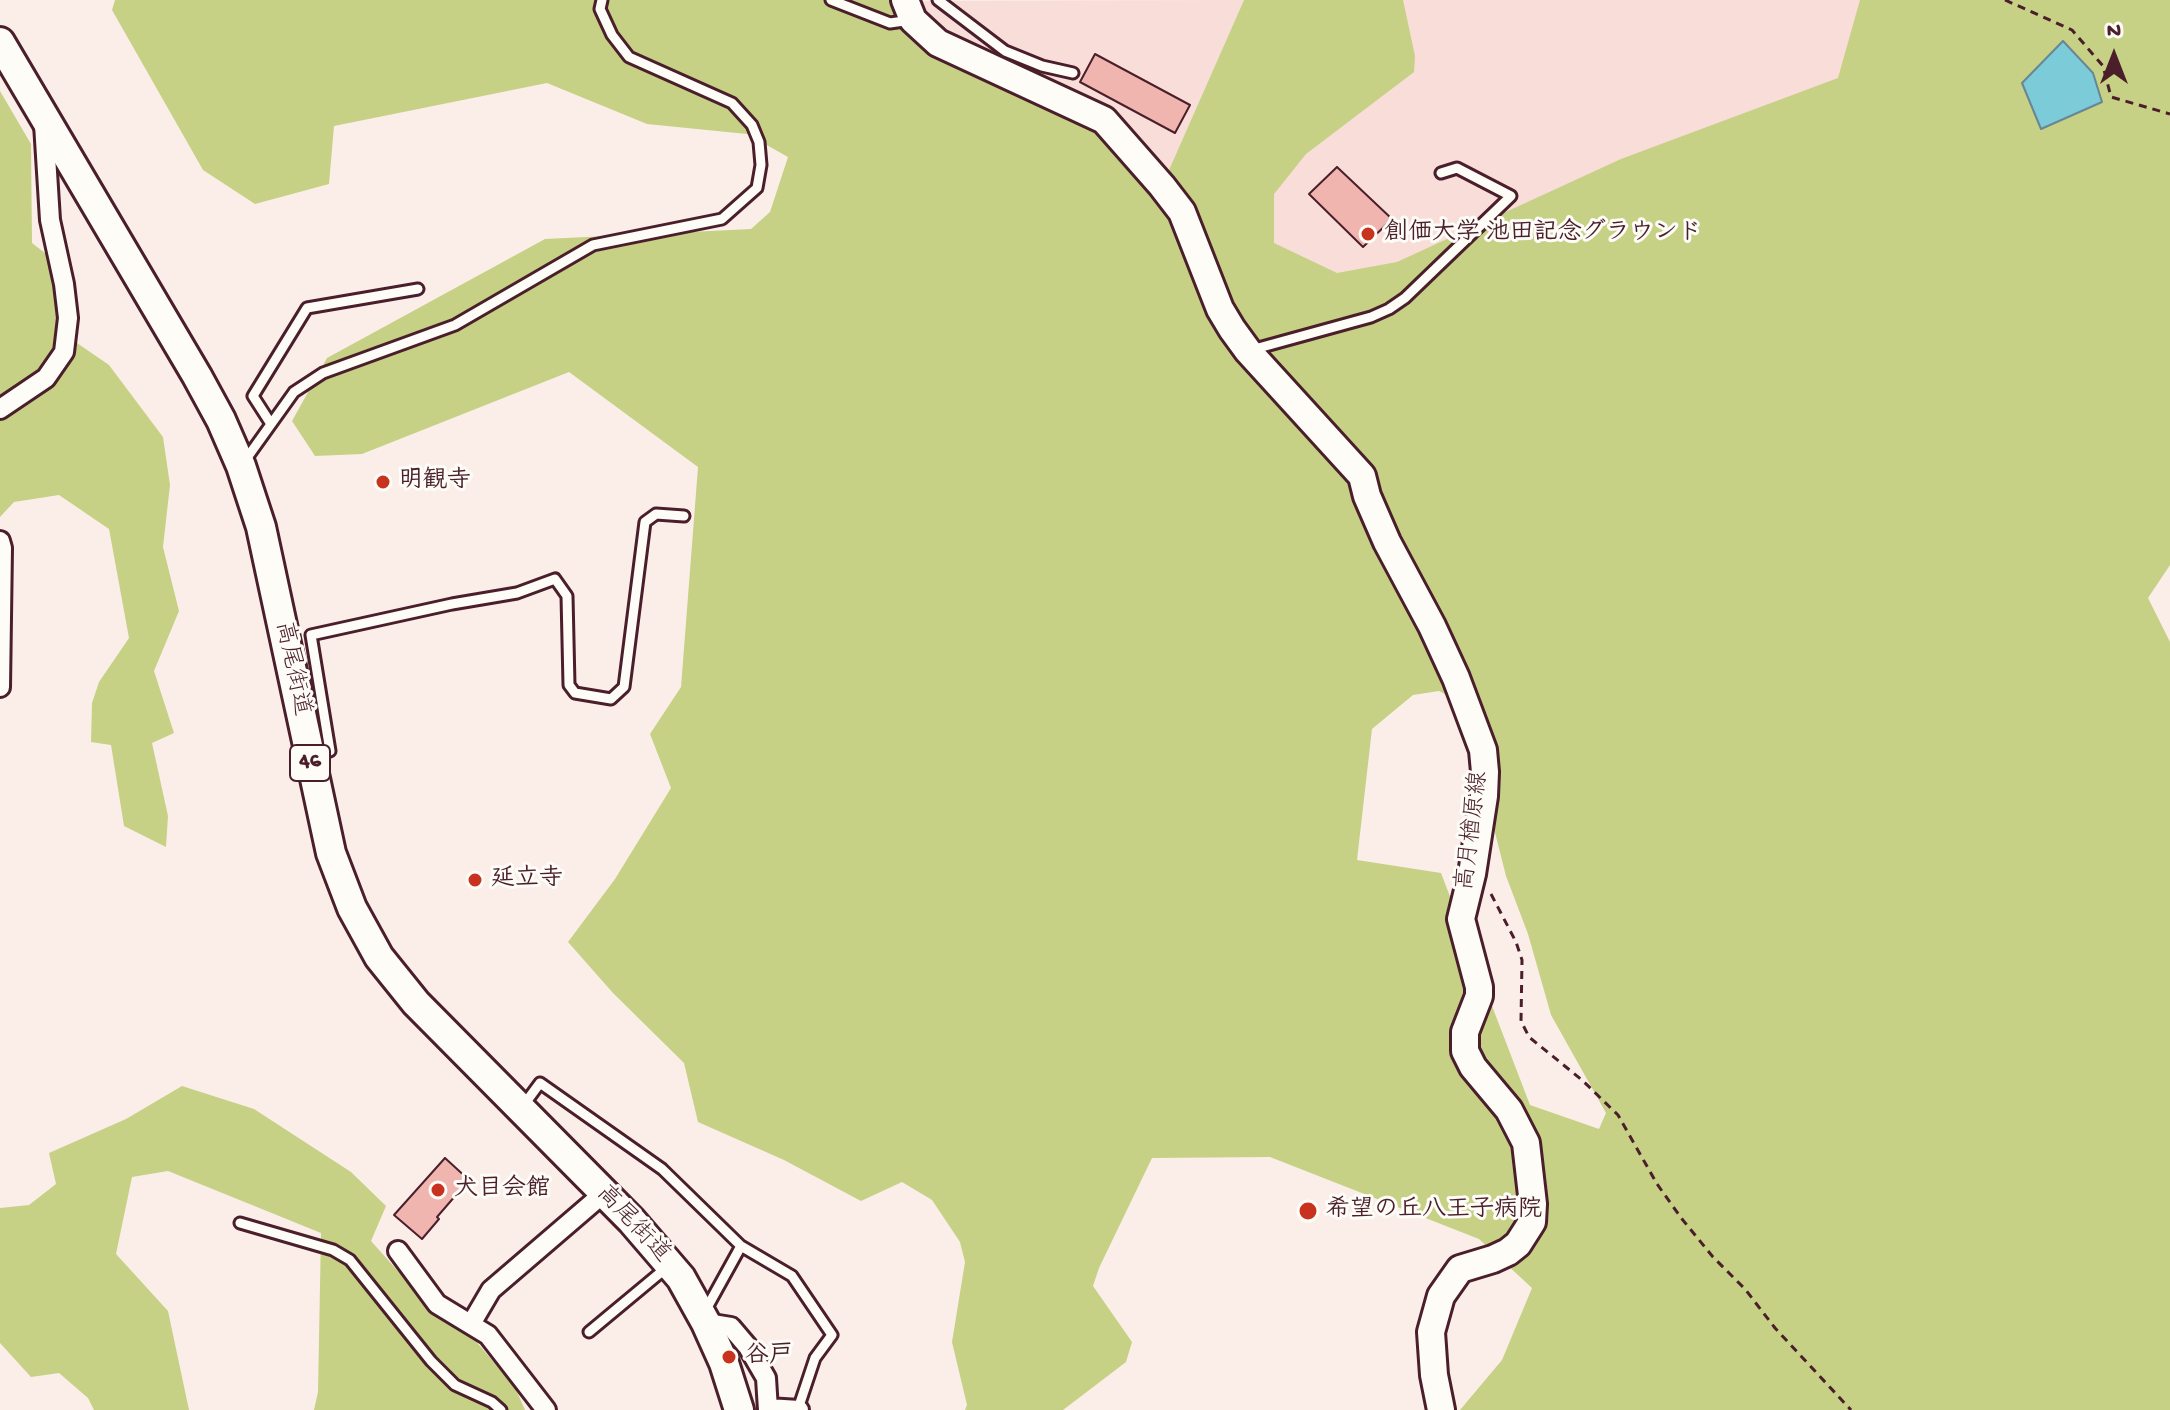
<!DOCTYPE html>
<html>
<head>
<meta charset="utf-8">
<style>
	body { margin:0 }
	#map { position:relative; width:2170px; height:1410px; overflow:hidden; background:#fbeee9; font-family:"Gochi Hand",sans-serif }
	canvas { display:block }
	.north { position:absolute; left:2074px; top:16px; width:80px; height:80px; -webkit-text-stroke:6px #fdfcf7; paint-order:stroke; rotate:0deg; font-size:22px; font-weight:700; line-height:32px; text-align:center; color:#4a1f2b }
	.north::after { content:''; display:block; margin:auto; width:28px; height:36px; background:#4a1f2b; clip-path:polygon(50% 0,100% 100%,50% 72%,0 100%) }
</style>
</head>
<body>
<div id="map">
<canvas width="2170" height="1410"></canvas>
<div class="north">N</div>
</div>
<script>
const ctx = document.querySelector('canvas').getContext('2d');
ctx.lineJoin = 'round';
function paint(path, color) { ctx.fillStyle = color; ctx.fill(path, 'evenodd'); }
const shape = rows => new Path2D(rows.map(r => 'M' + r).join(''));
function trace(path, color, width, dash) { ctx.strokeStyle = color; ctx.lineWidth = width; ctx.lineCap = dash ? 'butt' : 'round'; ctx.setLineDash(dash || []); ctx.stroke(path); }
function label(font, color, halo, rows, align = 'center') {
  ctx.font = font + ' "Gochi Hand","Klee One",sans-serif'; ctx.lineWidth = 6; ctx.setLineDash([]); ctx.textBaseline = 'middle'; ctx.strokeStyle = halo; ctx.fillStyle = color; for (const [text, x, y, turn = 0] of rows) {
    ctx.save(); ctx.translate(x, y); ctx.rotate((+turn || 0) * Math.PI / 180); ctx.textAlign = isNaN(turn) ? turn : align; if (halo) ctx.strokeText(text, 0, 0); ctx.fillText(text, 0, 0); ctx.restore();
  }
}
paint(shape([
	[1244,0,1169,170,1100,103,1055,86,951,37,910,1],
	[1267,0,1992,0,2049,30,1262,344]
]), '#f8ddd8');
paint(shape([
	[115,0,916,0,911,1,951,37,1055,86,1100,103,1169,170,1244,0,1403,0,1415,56,1414,72,1306,154,1274,194,1274,243,1337,273,1397,262,1621,159,1838,78,1860,0,2170,0,2170,565,2148,598,2170,642,2170,1410,1460,1410,1502,1360,1532,1288,1479,1239,1270,1157,1152,1158,1099,1268,1093,1286,1132,1342,1126,1362,1063,1410,965,1410,967,1405,952,1342,965,1262,960,1242,932,1200,902,1182,861,1201,784,1160,698,1122,684,1063,613,993,568,942,615,879,671,788,650,734,681,687,698,467,569,372,362,454,315,456,292,421,327,358,545,239,751,229,770,212,788,157,747,134,647,124,547,83,334,126,329,184,255,204,203,170,112,10],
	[1439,691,1479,712,1484,789,1506,876,1528,934,1551,1015,1606,1113,1599,1129,1530,1105,1441,873,1357,860,1372,729,1413,695],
	[0,91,31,144,32,243,50,257,77,343,109,365,163,437,170,485,163,547,179,611,154,671,174,733,152,743,168,816,166,847,124,826,111,745,91,742,92,703,99,682,129,638,109,529,59,495,14,502,0,517],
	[182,1086,254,1109,351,1172,386,1206,371,1241,430,1307,462,1325,515,1387,525,1410,314,1410,318,1392,321,1233,168,1171,132,1177,116,1254,168,1311,189,1410,94,1410,88,1398,59,1373,31,1377,0,1343,0,1208,29,1205,56,1184,49,1153,126,1119]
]), '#c6d185');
const water = shape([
	[2063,41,2093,73,2102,102,2041,129,2022,83,2063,41]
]);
paint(water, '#7ccbd9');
trace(water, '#688693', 2);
const building = shape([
	[1095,54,1190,105,1175,133,1080,82,1095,54],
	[1337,167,1392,219,1363,247,1309,194,1337,167],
	[445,1158,469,1180,437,1217,439,1219,422,1239,394,1215,445,1158]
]);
paint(building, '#f1b5b0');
trace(building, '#4a1f2b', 2);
const lane = shape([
	[831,0,890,23,911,20],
	[938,0,1005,51,1042,66,1073,73],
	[1251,350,1371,317,1389,309,1405,298,1511,196,1457,168,1441,173],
	[271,424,253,396,307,308,418,289],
	[244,462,294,392,323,373,455,325,593,245,722,219,757,188,761,165,759,142,752,125,732,103,629,57,612,35,600,9,602,0],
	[313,757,330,751,311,635,452,604,517,593,555,579,567,596,569,685,575,693,611,699,624,687,645,522,656,514,684,516],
	[523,1106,540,1083,662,1169,741,1246,792,1276,832,1335,815,1358,798,1409],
	[240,1223,333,1250,350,1260,431,1361,455,1385,492,1402,501,1410],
	[704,1313,741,1246],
	[589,1332,666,1268]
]);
const street = shape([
	[0,409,46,378,64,352,68,318,64,284,50,220,44,124],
	[0,541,2,548,0,687],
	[398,1251,437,1304,488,1335,546,1410],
	[706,1323,731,1327,748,1347,766,1378,768,1410],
	[471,1324,491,1290,604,1193],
	[768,1408,799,1410]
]);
const secondary = shape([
	[905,0,913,20,938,43,1104,120,1162,186,1182,212,1220,309,1232,329,1248,351,1362,476,1367,496,1387,542,1432,626,1456,678,1483,750,1485,772,1484,796,1472,874,1461,919,1479,987,1479,996,1465,1032,1465,1051,1473,1067,1509,1110,1526,1143,1533,1204,1532,1222,1518,1244,1508,1252,1493,1259,1460,1269,1441,1296,1431,1332,1434,1375,1441,1410]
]);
const primary = shape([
	[0,42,197,376,221,420,241,466,261,527,331,853,352,908,379,957,416,1003,632,1221,681,1278,706,1323,724,1363,739,1410]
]);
trace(lane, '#4a1f2b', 15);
trace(street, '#4a1f2b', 24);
trace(secondary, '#4a1f2b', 32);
trace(primary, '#4a1f2b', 34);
trace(shape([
	[2005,0,2072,30,2103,66,2111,97,2170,114],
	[1491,894,1516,942,1522,960,1521,1021,1529,1037,1582,1080,1618,1115,1657,1184,1682,1219,1713,1257,1745,1289,1775,1328,1851,1410]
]), '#4a1f2b', 3, [8, 6]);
trace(lane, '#fdfcf7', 9);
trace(street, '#fdfcf7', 18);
trace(secondary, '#fdfcf7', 26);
trace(primary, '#fdfcf7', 28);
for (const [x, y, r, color] of [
	[1368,234,8,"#c8321e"],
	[383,482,8,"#c8321e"],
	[475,880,8,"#c8321e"],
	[438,1190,8,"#c8321e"],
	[1308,1211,10,"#c8321e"],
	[729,1357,8,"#c8321e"]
]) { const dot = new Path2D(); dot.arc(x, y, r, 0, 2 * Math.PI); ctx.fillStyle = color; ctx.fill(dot); trace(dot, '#fdfcf7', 3); }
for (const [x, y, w] of [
	[310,763,40]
]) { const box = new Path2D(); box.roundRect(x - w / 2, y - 18, w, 36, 6); ctx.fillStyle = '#fdfcf7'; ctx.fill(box); trace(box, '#4a1f2b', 2); }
label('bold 22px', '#4a1f2b', null, [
	["46",310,763]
]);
label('bold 24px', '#4a1f2b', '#fdfcf7', [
	["創価大学 池田記念グラウンド",1384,234],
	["明観寺",399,482],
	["延立寺",491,880],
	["犬目会館",454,1190],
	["希望の丘八王子病院",1326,1211],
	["谷戸",745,1357]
], 'left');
label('24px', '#4a1f2b', '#fdfcf7', [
	["高尾街道",291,669,78],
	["高月楢原線",1474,831,-83],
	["高尾街道",632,1225,47]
]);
</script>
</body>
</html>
